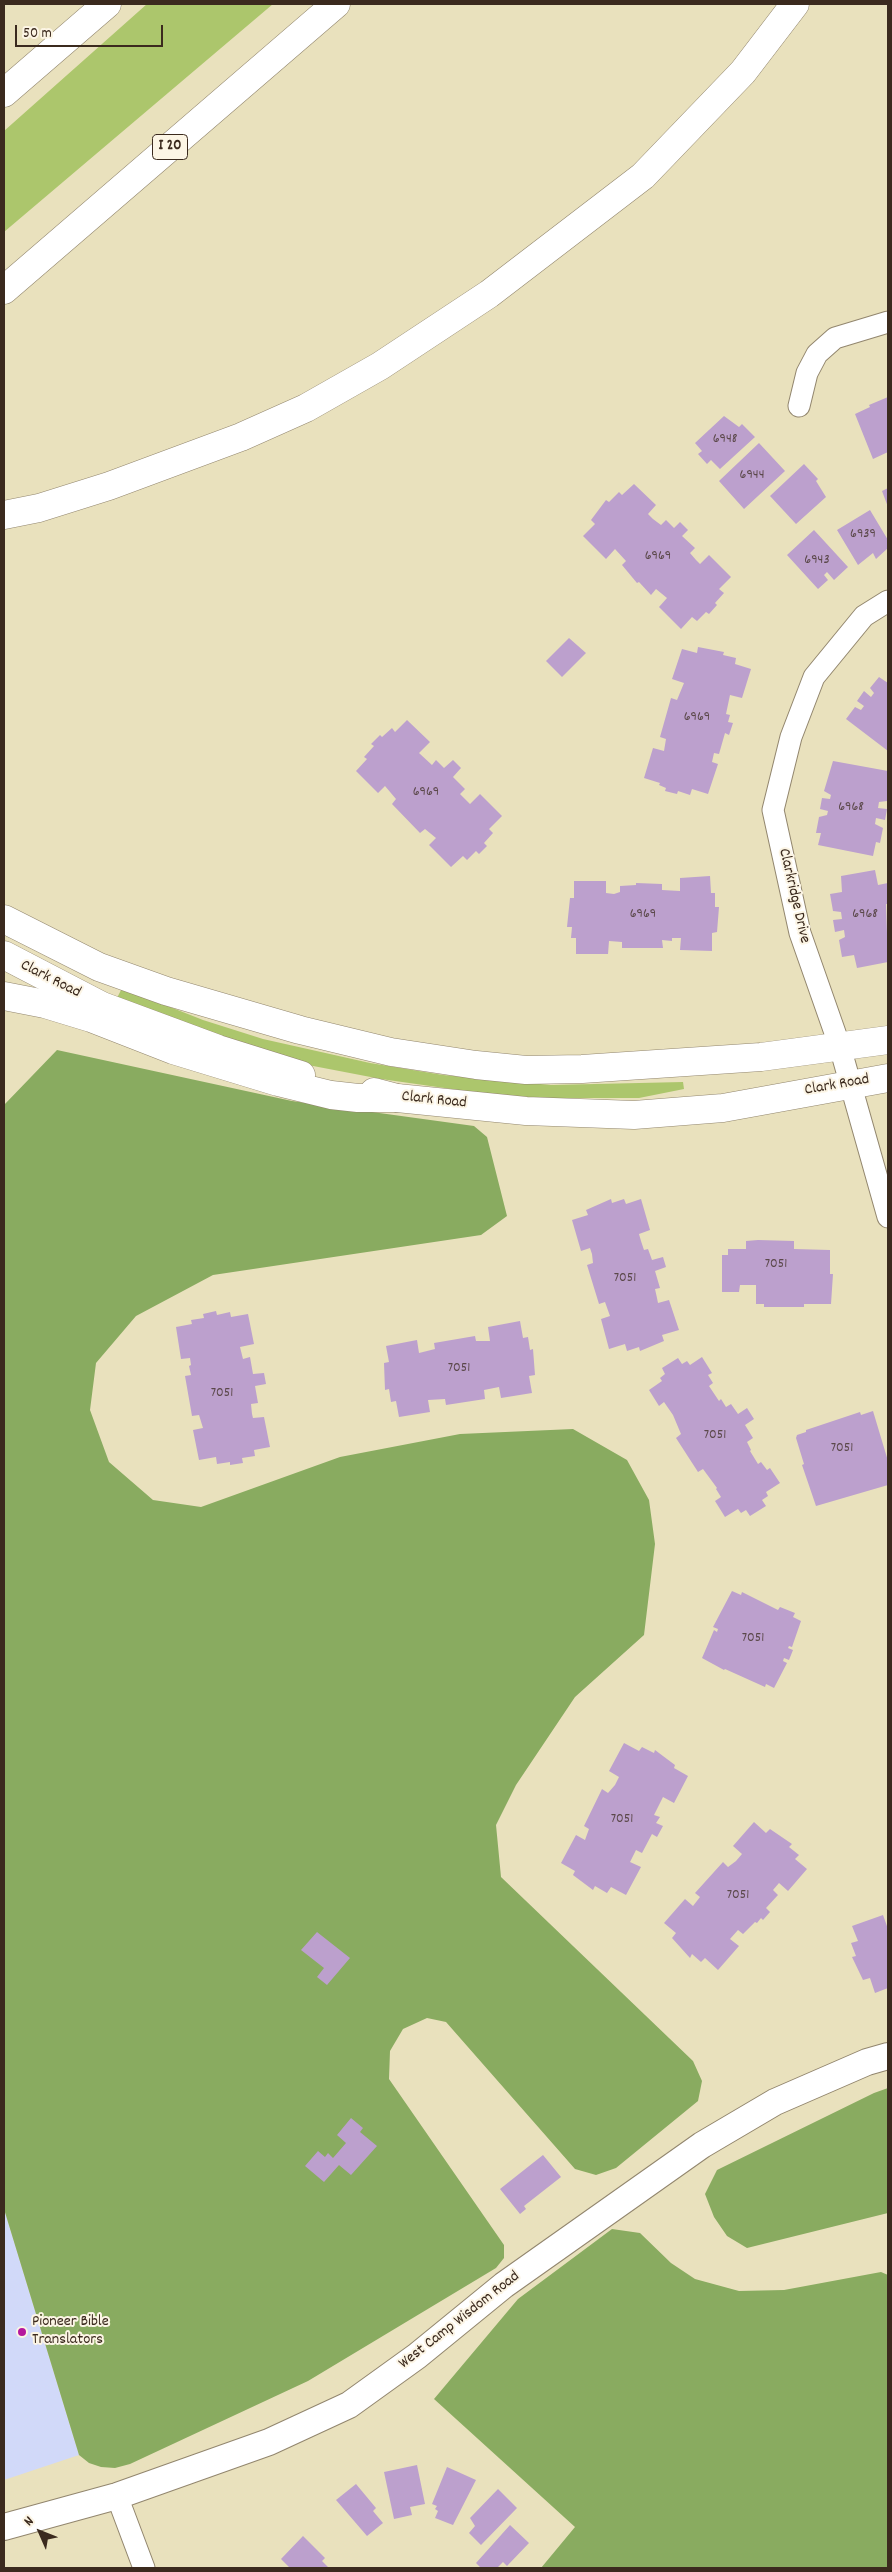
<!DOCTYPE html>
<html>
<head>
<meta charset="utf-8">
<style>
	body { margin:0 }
	#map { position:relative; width:892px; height:2572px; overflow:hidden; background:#e9e1bd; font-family:Dekko,sans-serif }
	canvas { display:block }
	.frame { position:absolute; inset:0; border:5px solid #3b2a1e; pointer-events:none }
	.north { position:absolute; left:15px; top:2507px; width:50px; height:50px; -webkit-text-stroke:4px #fcf5e5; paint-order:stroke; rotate:314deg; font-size:14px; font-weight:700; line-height:20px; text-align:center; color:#3b2a1e }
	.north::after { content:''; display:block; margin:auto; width:18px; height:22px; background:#3b2a1e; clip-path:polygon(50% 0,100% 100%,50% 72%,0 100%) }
	.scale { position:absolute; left:15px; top:25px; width:148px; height:22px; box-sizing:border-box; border:2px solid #3b2a1e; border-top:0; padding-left:6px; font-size:15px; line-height:18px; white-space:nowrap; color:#3b2a1e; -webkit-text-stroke:4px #fcf5e5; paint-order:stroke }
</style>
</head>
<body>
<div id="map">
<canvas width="892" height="2572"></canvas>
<div class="frame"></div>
<div class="north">N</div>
<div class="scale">50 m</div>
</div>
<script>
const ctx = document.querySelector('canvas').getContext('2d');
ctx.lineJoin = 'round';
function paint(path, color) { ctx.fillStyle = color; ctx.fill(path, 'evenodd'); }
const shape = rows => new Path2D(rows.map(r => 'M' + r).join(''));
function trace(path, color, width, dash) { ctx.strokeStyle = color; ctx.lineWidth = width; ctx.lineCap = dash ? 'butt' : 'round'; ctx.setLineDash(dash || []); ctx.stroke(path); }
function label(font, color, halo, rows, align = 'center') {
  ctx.font = font + ' Dekko,sans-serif'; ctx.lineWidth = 4; ctx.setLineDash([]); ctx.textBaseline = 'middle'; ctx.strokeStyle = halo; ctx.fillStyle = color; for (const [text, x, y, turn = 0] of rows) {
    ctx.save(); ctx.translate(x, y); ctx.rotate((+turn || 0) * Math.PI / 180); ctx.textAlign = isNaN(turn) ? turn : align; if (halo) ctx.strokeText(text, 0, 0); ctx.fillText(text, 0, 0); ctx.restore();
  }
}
paint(shape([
	[4,2209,79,2455,4,2480]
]), '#d1d9f9');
paint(shape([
	[147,4,273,4,4,232,4,131],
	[122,988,203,1020,263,1039,370,1063,443,1075,551,1085,683,1082,684,1089,639,1098,544,1098,494,1095,381,1079,308,1065,246,1047,199,1027,116,1000]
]), '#acc66c');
paint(shape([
	[57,1050,292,1101,474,1126,487,1137,507,1216,481,1235,213,1275,136,1316,96,1363,90,1410,109,1462,153,1500,201,1507,340,1457,460,1434,573,1429,627,1460,649,1500,655,1544,644,1635,575,1697,516,1785,496,1825,501,1877,693,2061,702,2081,698,2101,616,2168,596,2175,575,2169,446,2022,427,2018,403,2029,390,2051,389,2079,504,2245,504,2258,496,2268,308,2381,130,2464,115,2468,101,2467,89,2463,79,2455,4,2209,4,1105],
	[888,2088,888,2213,747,2248,727,2236,714,2217,705,2194,717,2170,874,2093],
	[612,2229,640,2233,671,2263,695,2279,739,2291,784,2290,881,2272,888,2275,888,2568,541,2568,575,2527,434,2399,518,2299]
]), '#89ab60');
paint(shape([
	[888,397,888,452,873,459,855,414,870,407,869,405],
	[724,416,739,427,742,424,755,437,720,469,711,460,707,464,698,454,702,451,695,443],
	[759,443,785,471,744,509,719,481],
	[804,464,818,479,816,481,826,497,796,524,770,496],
	[634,484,656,505,648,514,653,519,661,525,666,520,674,528,680,522,688,530,682,536,695,548,690,553,696,560,700,564,709,555,731,577,719,589,724,593,715,603,717,605,709,614,706,612,697,621,692,617,681,629,659,607,667,598,656,589,651,595,639,582,637,583,622,565,626,561,615,549,606,559,583,536,595,524,591,520,606,500,609,502,619,492,622,495],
	[888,488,888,507,882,491],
	[870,510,888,540,888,548,876,559,873,553,858,565,837,530],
	[814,530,848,567,834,580,827,572,824,575,828,580,818,589,787,555],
	[569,638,586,653,562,677,546,661],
	[698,647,724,652,723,655,736,658,735,664,751,669,742,698,730,695,726,714,730,715,728,722,733,723,729,735,725,733,719,754,714,753,712,762,718,764,708,794,692,789,690,795,678,791,677,794,665,791,666,788,659,785,660,783,644,778,653,748,664,751,666,739,660,737,671,698,677,700,684,683,672,679,682,649,697,653],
	[879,677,888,683,888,751,846,719,855,707,861,710,864,706,857,701,864,691,871,697,874,693,870,688],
	[407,720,430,742,419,753,432,765,436,760,444,768,453,760,461,768,453,777,465,789,460,794,470,804,480,794,502,816,489,829,493,833,484,843,487,846,479,854,476,851,467,860,463,856,451,867,429,845,436,838,425,829,420,833,392,804,396,799,385,786,378,793,356,771,367,759,364,757,374,746,371,744,380,735,382,737,392,728,395,732],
	[833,761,888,771,887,801,879,802,878,808,887,809,885,820,876,818,875,824,883,828,880,843,876,842,873,856,818,845,821,833,816,833,819,817,827,815,828,811,820,809,822,798,830,799,831,795,824,791],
	[875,870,878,885,888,883,888,904,886,904,888,962,857,968,854,955,842,957,839,940,845,937,844,930,835,932,833,920,842,919,841,912,833,911,830,894,842,892,841,876],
	[710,876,711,893,715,893,715,907,719,907,717,932,712,933,712,951,680,950,681,938,672,938,672,941,662,940,663,948,622,948,622,942,609,941,608,954,576,954,576,938,571,938,572,927,567,927,570,898,574,898,574,881,606,881,606,893,614,894,620,892,620,886,636,885,636,883,662,884,662,890,680,891,680,878],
	[611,1199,612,1203,624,1199,626,1204,641,1199,650,1230,639,1234,641,1241,644,1250,648,1249,652,1260,663,1257,666,1267,655,1271,660,1288,655,1289,657,1298,658,1303,669,1300,679,1330,662,1335,664,1341,640,1351,639,1347,627,1351,625,1344,609,1349,601,1319,610,1316,605,1302,599,1304,587,1265,593,1263,592,1254,590,1248,581,1251,572,1220,588,1215,586,1210],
	[758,1240,794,1241,794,1249,830,1250,830,1274,833,1274,831,1304,804,1304,804,1307,764,1307,764,1304,756,1304,756,1285,740,1285,739,1292,722,1292,722,1255,728,1255,728,1249,746,1249,746,1241],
	[216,1311,217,1315,230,1312,231,1317,248,1314,254,1344,240,1347,243,1359,250,1357,253,1374,264,1373,266,1384,255,1386,258,1403,251,1404,252,1414,253,1418,264,1417,270,1447,254,1450,255,1456,242,1458,243,1463,230,1465,230,1462,217,1464,216,1457,199,1460,193,1430,203,1428,199,1415,192,1416,185,1376,191,1375,189,1366,191,1365,190,1358,181,1359,176,1327,192,1324,191,1320,204,1318,203,1314],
	[520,1321,523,1338,528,1337,530,1350,533,1349,535,1375,529,1376,532,1393,501,1398,499,1387,484,1390,485,1399,446,1405,445,1399,428,1400,430,1412,399,1417,396,1401,391,1402,389,1389,385,1390,384,1363,389,1362,386,1346,417,1340,419,1353,435,1349,434,1343,475,1336,476,1341,490,1341,488,1327],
	[702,1357,712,1373,708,1375,713,1383,709,1386,719,1401,721,1399,726,1407,731,1404,738,1414,747,1408,754,1419,745,1425,753,1438,747,1442,751,1450,750,1451,758,1464,761,1462,767,1470,770,1468,780,1483,766,1492,768,1496,762,1500,766,1506,750,1516,746,1510,741,1513,738,1509,725,1517,715,1501,721,1497,716,1489,717,1488,703,1469,698,1472,676,1438,681,1434,673,1415,664,1402,659,1406,649,1390,662,1381,660,1378,665,1374,662,1368,678,1358,682,1364,687,1361,690,1365],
	[873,1411,888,1461,888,1485,816,1506,802,1465,804,1464,796,1438,797,1435,806,1432,806,1430,860,1412,861,1415],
	[732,1591,741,1595,742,1592,778,1610,780,1607,795,1613,793,1617,801,1621,792,1647,789,1646,788,1648,793,1650,789,1660,784,1658,783,1661,787,1663,774,1688,766,1684,765,1687,725,1669,724,1670,702,1658,714,1630,717,1632,718,1629,713,1627],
	[624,1743,639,1751,642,1747,654,1753,655,1750,675,1765,674,1768,688,1776,674,1803,663,1797,654,1815,660,1817,656,1823,663,1826,657,1837,652,1834,642,1853,636,1850,630,1862,641,1867,626,1895,611,1887,607,1893,595,1886,593,1890,573,1875,575,1871,561,1863,576,1835,585,1840,589,1829,584,1826,602,1789,608,1793,615,1785,619,1777,609,1771],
	[754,1822,766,1833,770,1829,792,1844,789,1847,799,1855,795,1859,807,1869,788,1891,779,1883,773,1890,778,1895,766,1908,770,1912,763,1920,761,1918,757,1923,755,1922,743,1934,738,1930,730,1939,739,1946,718,1970,705,1958,701,1962,692,1954,690,1958,672,1938,676,1933,664,1923,685,1899,693,1906,700,1897,695,1893,723,1862,728,1867,736,1861,742,1854,733,1846],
	[883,1915,888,1929,888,1988,875,1993,870,1978,863,1980,852,1957,856,1956,851,1943,858,1941,852,1926],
	[317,1932,350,1958,327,1985,317,1977,324,1968,301,1950],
	[351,2118,363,2128,360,2132,377,2146,351,2175,339,2165,324,2182,305,2166,318,2151,325,2157,328,2153,333,2158,346,2143,337,2135],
	[543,2155,561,2177,524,2206,526,2209,520,2214,500,2189],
	[417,2465,425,2504,410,2507,412,2515,394,2519,384,2472],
	[447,2467,476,2480,453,2525,435,2518,438,2511,435,2509,437,2506,432,2504],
	[356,2484,376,2508,373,2511,383,2523,367,2536,336,2500],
	[498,2489,517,2508,481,2545,469,2533,475,2526,470,2518],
	[510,2525,529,2543,507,2566,503,2562,497,2568,481,2568,476,2563],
	[303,2536,325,2558,322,2561,329,2568,290,2568,281,2559]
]), '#bca0cd');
const minor = shape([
	[799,406,807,373,817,354,835,338,888,322],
	[888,601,864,616,814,677,791,737,773,810,800,933,840,1047,888,1217],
	[117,2496,144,2568]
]);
const tertiary = shape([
	[4,2527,117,2496,269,2442,349,2405,417,2356,504,2285,702,2145,775,2102,867,2062,888,2056]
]);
const secondary = shape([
	[4,919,99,967,166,991,300,1030,391,1052,476,1065,526,1070,582,1069,761,1057,888,1040],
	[4,955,102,1006,218,1049,301,1075],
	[374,1092,397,1098,526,1111,634,1115,723,1108,888,1078]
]);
const motorway = shape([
	[4,93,107,4],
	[4,290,336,4],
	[4,515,39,508,109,486,241,437,306,408,380,366,489,294,643,176,743,72,795,4],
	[4,996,45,1004,91,1018,173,1050,278,1082,331,1095,358,1098,397,1098]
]);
trace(minor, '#92866e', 23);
trace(tertiary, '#92866e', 28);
trace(secondary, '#92866e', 29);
trace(motorway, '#92866e', 29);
trace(minor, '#fff', 21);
trace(tertiary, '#fff', 26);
trace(secondary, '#fff', 28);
trace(motorway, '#fff', 28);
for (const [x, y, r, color] of [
	[22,2332,5,"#b5179e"]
]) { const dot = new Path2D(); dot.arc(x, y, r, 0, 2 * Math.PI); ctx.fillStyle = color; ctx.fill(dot); trace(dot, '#fcf5e5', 2); }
label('14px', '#5b484a', null, [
	["6948",725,440],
	["6944",752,476],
	["6939",863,535],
	["6969",658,557],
	["6943",817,561],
	["6969",697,718],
	["6969",426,793],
	["6968",851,808],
	["6969",643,915],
	["6968",865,915],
	["7051",776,1265],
	["7051",625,1279],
	["7051",459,1369],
	["7051",222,1394],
	["7051",715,1436],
	["7051",842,1449],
	["7051",753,1639],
	["7051",622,1820],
	["7051",738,1896]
]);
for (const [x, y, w] of [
	[170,147,35]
]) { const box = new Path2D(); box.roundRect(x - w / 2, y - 12.5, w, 25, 4); ctx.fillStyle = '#fcf5e5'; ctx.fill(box); trace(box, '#3b2a1e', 1); }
label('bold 15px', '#3b2a1e', null, [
	["I 20",170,147]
]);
label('16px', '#3b2a1e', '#fcf5e5', [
	["Clarkridge Drive",793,896,77],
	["Clark Road",50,980,27],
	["Clark Road",837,1086,-10],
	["Clark Road",434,1101,6],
	["West Camp Wisdom Road",460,2321,-38]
]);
label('16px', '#3b2a1e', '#fcf5e5', [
	["Pioneer Bible",32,2323],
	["Translators",32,2341]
], 'left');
</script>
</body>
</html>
